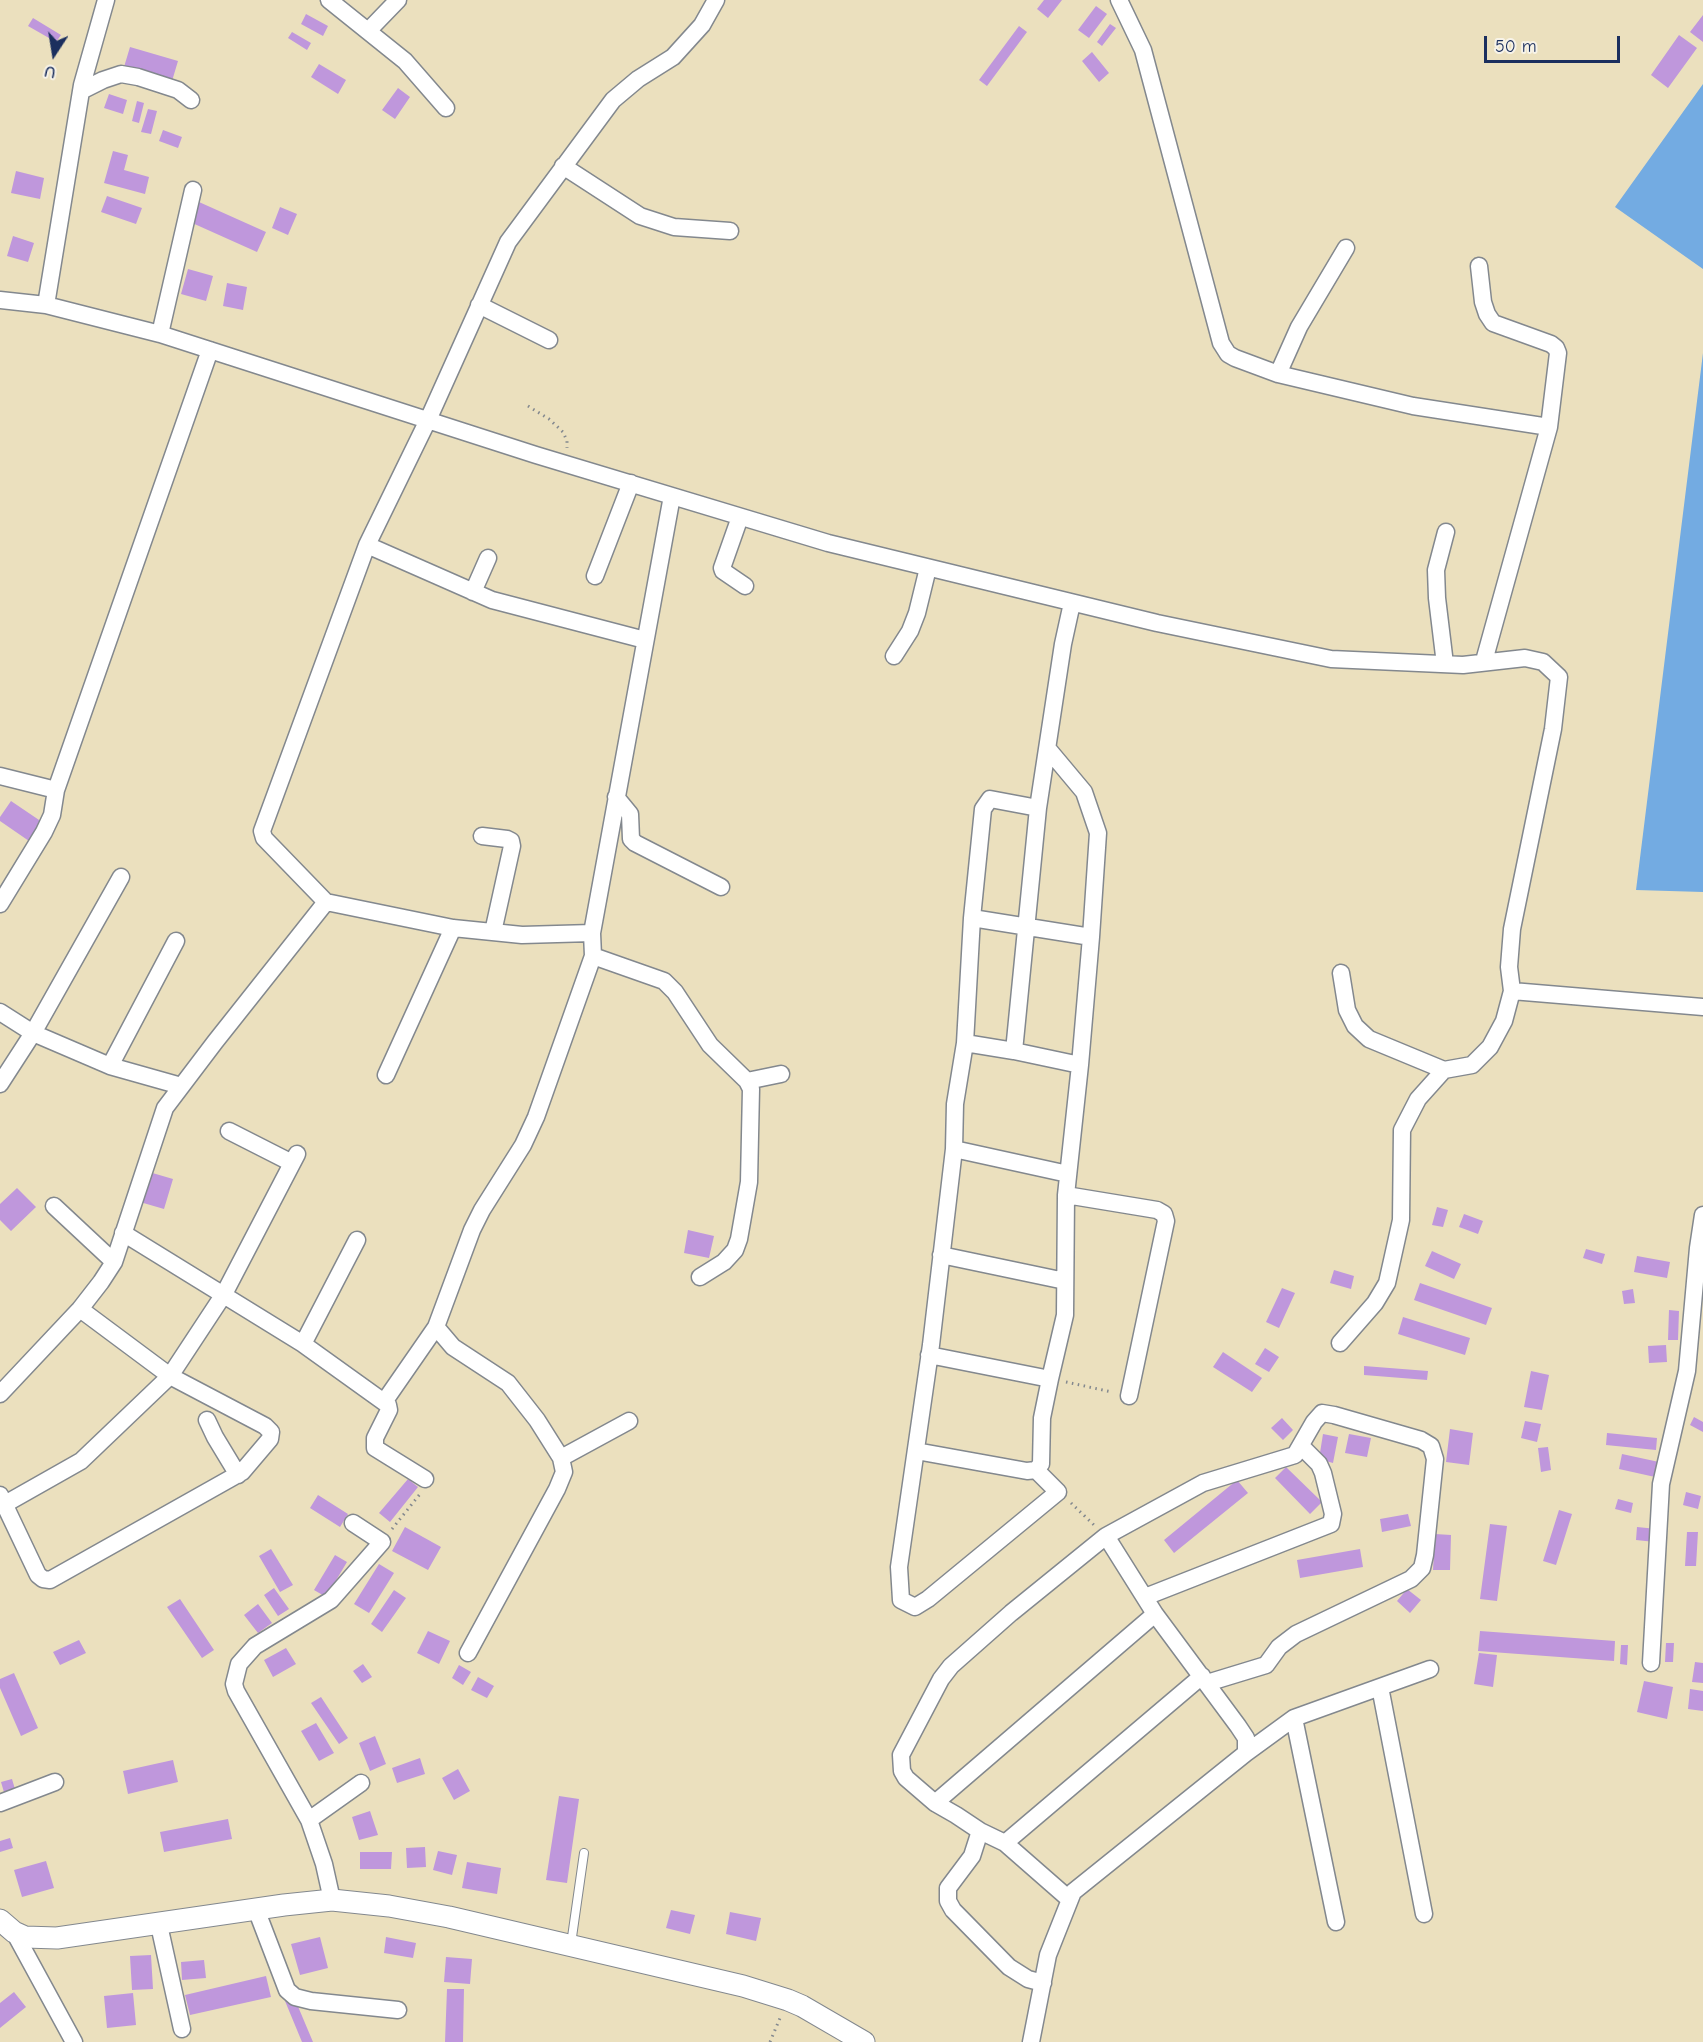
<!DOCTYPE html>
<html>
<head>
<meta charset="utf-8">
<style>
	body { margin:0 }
	#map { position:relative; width:1703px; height:2042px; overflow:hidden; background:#ebe0be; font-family:"Comic Neue",sans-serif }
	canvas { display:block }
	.north { position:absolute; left:24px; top:24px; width:60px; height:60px; -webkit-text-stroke:4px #f7f3e8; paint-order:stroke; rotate:192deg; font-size:16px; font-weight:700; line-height:24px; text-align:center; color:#1b2f5e }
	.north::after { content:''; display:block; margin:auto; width:21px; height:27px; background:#1b2f5e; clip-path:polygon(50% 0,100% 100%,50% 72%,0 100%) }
	.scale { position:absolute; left:1484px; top:36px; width:136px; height:27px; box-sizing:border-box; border:3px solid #1b2f5e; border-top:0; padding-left:8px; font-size:18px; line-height:21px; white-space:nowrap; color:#1b2f5e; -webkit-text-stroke:4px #f7f3e8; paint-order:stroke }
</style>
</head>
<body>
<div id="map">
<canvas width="1703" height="2042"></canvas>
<div class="north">U</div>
<div class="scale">50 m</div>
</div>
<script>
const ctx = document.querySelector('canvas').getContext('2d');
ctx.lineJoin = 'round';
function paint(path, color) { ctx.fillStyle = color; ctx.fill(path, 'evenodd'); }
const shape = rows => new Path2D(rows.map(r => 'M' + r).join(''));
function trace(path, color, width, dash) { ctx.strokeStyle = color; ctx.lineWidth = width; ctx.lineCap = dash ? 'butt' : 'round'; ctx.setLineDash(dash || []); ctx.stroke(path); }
paint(shape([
	[1703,84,1703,269,1615,207],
	[1703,353,1703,892,1636,890]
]), '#73abe2');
paint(shape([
	[1044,0,1062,0,1048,18,1037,9],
	[1096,6,1107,14,1089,38,1078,30],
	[306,14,328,26,323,36,301,24],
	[1703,15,1703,42,1690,32],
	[33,18,61,35,56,42,28,26],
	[1110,24,1116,28,1102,46,1097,42],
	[1019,26,1027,32,987,86,979,80],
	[292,32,311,43,307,50,288,38],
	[1679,35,1697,48,1668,88,1651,75],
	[130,47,178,61,172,81,124,67],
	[1092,52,1109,73,1099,82,1082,61],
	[319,64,346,80,338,94,311,77],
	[398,88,410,97,395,119,382,110],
	[109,94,127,100,123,114,104,108],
	[137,101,144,103,139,123,132,121],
	[148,109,157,111,151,134,141,132],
	[163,130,182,137,178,148,159,141],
	[113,151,128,155,124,170,149,177,145,194,104,183],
	[16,171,44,178,40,199,11,193],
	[107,196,142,208,136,224,101,212],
	[199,202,266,232,257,252,190,222],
	[280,207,297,214,288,235,272,228],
	[13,236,34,243,28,262,7,256],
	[188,269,213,276,206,301,181,294],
	[227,283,247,287,243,310,223,306],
	[11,801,42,822,29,841,0,821,0,817],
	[149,1172,173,1179,164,1209,140,1202],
	[17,1188,36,1207,11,1231,0,1220,0,1204],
	[1437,1207,1448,1210,1443,1227,1432,1225],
	[1464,1214,1483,1221,1478,1234,1459,1227],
	[688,1230,714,1236,709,1258,684,1253],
	[1586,1249,1605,1254,1602,1264,1583,1258],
	[1432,1251,1461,1264,1454,1279,1425,1266],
	[1637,1256,1670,1262,1667,1278,1634,1272],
	[1334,1270,1354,1276,1351,1289,1330,1283],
	[1420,1283,1492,1308,1486,1325,1414,1300],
	[1282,1288,1295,1293,1279,1328,1266,1322],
	[1633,1289,1635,1303,1624,1304,1622,1291],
	[1669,1310,1679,1311,1678,1340,1668,1340],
	[1403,1317,1470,1338,1465,1355,1398,1334],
	[1666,1345,1667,1362,1649,1363,1648,1346],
	[1265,1348,1279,1357,1269,1372,1255,1364],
	[1223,1352,1262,1378,1252,1392,1213,1367],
	[1364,1366,1428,1371,1427,1380,1364,1375],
	[1531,1371,1549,1375,1542,1410,1524,1407],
	[1694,1417,1703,1422,1703,1432,1690,1425],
	[1282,1418,1293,1430,1283,1440,1271,1428],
	[1525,1421,1541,1424,1537,1442,1521,1438],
	[1450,1429,1473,1433,1469,1465,1446,1462],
	[1607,1433,1657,1438,1656,1450,1606,1445],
	[1323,1434,1338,1437,1333,1463,1319,1459],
	[1349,1434,1371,1438,1367,1457,1345,1453],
	[1548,1447,1551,1470,1541,1472,1538,1448],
	[1622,1454,1659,1462,1655,1477,1619,1469],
	[1286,1467,1322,1502,1310,1514,1275,1478],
	[408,1479,418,1487,390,1522,379,1513],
	[1237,1480,1248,1493,1174,1553,1164,1540],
	[1686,1492,1701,1496,1698,1509,1683,1505],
	[318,1495,348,1514,340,1527,310,1508],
	[1618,1499,1633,1503,1631,1513,1615,1509],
	[1559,1510,1572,1514,1556,1565,1543,1561],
	[1408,1514,1411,1526,1382,1532,1380,1519],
	[1490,1524,1507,1526,1497,1601,1480,1599],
	[405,1527,441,1547,428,1570,392,1551],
	[1637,1527,1657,1529,1655,1542,1636,1540],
	[1687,1532,1698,1532,1696,1566,1685,1566],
	[1435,1534,1451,1535,1450,1570,1433,1570],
	[271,1549,293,1585,280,1592,259,1556],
	[1360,1549,1363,1567,1300,1578,1297,1560],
	[335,1555,347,1562,326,1597,314,1590],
	[379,1564,394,1573,369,1613,354,1604],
	[274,1588,289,1609,278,1616,264,1595],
	[1407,1589,1421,1600,1410,1613,1397,1601],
	[394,1590,406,1598,382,1632,371,1624],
	[180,1599,214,1650,202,1658,167,1607],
	[258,1604,272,1623,258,1633,244,1615],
	[428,1631,450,1641,439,1664,417,1653],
	[1480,1631,1615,1641,1614,1661,1478,1651],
	[79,1640,86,1653,60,1665,53,1652],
	[1666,1643,1674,1643,1673,1662,1665,1662],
	[1621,1645,1628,1645,1627,1665,1620,1664],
	[286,1648,296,1664,273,1677,264,1660],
	[1479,1653,1497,1655,1493,1687,1474,1684],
	[1695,1662,1703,1663,1703,1683,1692,1682],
	[363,1664,372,1677,362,1683,353,1671],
	[459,1665,471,1672,463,1685,452,1678],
	[14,1673,38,1728,21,1736,0,1688,0,1679],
	[478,1677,494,1686,487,1698,471,1690],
	[1644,1681,1673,1687,1667,1719,1637,1712],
	[1690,1689,1703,1691,1703,1711,1688,1709],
	[321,1697,348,1738,339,1744,311,1703],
	[316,1723,334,1753,319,1761,301,1731],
	[375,1736,386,1764,370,1771,359,1743],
	[420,1758,425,1774,397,1783,392,1768],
	[173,1760,178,1782,128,1794,123,1771],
	[458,1769,470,1791,454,1800,442,1778],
	[12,1779,17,1796,6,1799,1,1782],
	[559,1796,579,1799,567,1883,546,1880],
	[370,1811,378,1835,359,1840,352,1817],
	[228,1819,232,1839,164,1852,160,1832],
	[10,1838,13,1848,0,1852,0,1841],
	[425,1847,426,1867,407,1868,406,1848],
	[438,1851,457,1855,452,1875,433,1870],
	[360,1852,392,1852,391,1869,360,1869],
	[46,1861,54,1888,22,1897,14,1870],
	[467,1862,501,1868,497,1894,462,1888],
	[671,1910,695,1915,690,1934,666,1928],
	[730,1912,761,1918,756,1941,726,1934],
	[320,1937,328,1968,300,1975,291,1944],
	[386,1937,416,1943,413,1958,384,1953],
	[151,1955,153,1989,132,1990,130,1956],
	[446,1957,472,1959,470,1984,444,1982],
	[204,1960,206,1978,182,1980,181,1962],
	[266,1976,271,1997,190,2015,185,1995],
	[447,1989,464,1989,463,2042,445,2042],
	[14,1992,26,2007,0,2028,0,2003],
	[133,1993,136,2025,107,2028,104,1996],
	[294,1997,313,2042,302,2042,285,2001]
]), '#bf97dc');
const service = shape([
	[571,1944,584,1853]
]);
const minor = shape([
	[329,0,405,61,446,108],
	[1119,0,1143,50,1221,343,1228,354,1235,358,1278,374,1413,406,1549,427],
	[368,31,398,0],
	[81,91,103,80,121,74,138,77,178,90,191,100],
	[563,166,640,216,674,227,730,231],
	[1479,266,1483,302,1487,314,1493,323,1551,344,1556,348,1558,353,1549,427,1484,661],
	[0,300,46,305,160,334,536,455,828,543,1157,623,1331,659,1463,665,1525,658,1543,662,1559,677,1553,729,1512,929,1509,967,1512,991,1703,1007],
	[46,305,82,85,106,0],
	[479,305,549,340],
	[160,334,193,190],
	[1278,374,1299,327,1346,248],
	[740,517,722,568,723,571,745,586],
	[367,545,492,600,645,640],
	[595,576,631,483],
	[473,592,488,558],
	[894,656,910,631,917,613,928,568],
	[1445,664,1437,598,1436,570,1446,532],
	[0,776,56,790],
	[616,797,630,814,631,839,635,843,721,887],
	[1038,808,990,799,983,809,972,918,965,1043,1014,1051,1080,1065,1091,937,1098,833,1084,792,1048,749],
	[482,836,507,839,511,841,512,846,493,932],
	[326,902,264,838,262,831,367,545,428,420,508,242,613,100,638,79,673,57,702,25,716,0],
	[0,904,44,832,52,815,56,790,210,350],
	[972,918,1091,937],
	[593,956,664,981,675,992,710,1045,747,1081,751,1089,749,1182,739,1239,735,1250,724,1262,700,1277],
	[1341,973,1347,1010,1355,1026,1369,1039,1444,1070],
	[0,1012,33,1033,110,1066,181,1086],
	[1014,1051,1038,808,1063,644,1072,603],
	[1080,1065,1066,1195,1157,1210,1164,1214,1166,1221,1129,1396],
	[110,1066,176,941],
	[386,1075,453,928],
	[747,1081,781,1074],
	[0,1084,33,1033,121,877],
	[229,1131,292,1163],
	[954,1149,955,1104,965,1043],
	[54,1206,114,1262],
	[123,1233,303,1344,357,1240],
	[941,1255,1065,1281],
	[1340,1343,1375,1303,1387,1283,1401,1220,1402,1130,1418,1099,1444,1070,1472,1065,1490,1047,1504,1021,1512,991],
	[303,1344,388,1405,389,1410,375,1438,375,1448,425,1479],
	[929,1355,1050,1379],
	[0,1394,80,1309,101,1282,114,1262,165,1108,215,1042,326,902,453,928,522,935,592,933],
	[384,1402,436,1327],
	[207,1420,215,1437,238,1475],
	[916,1451,1027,1471,1036,1470,1041,1464,1042,1418,1050,1379,1065,1315,1066,1195],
	[561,1458,629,1421],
	[1036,1470,1058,1492,928,1599,915,1607,901,1600,899,1567,931,1345,954,1149,1068,1174],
	[0,1495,38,1575,43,1579,50,1580,242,1472,270,1439,271,1432,265,1426,170,1376,80,1309],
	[5,1504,81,1461,170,1376,224,1294,297,1154],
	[1106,1536,1155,1614,1238,1726,1246,1738,1246,1753],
	[1145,1597,1331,1524,1333,1514,1323,1473,1319,1464,1301,1446],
	[468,1653,557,1489,564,1472,561,1458,537,1420,508,1383,453,1347,436,1327,472,1230,482,1210,523,1145,536,1117,593,956,592,933,672,496],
	[1651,1663,1661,1484,1687,1371,1698,1248,1703,1215],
	[1380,1687,1424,1914],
	[1294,1718,1336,1922],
	[0,1803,55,1782],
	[935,1803,1155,1614],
	[309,1820,361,1783],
	[980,1831,1005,1843,1069,1899],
	[1005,1843,1202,1676],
	[332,1900,324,1864,309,1820,236,1691,234,1684,239,1664,255,1646,331,1600,382,1542,353,1523],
	[256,1909,287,1990,295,1997,311,2001,398,2010],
	[159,1925,182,2029],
	[14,1932,74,2042],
	[1043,1983,1028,1979,1009,1967,953,1910,948,1901,948,1888,972,1856,980,1831,956,1815,935,1803,906,1778,902,1771,901,1755,941,1679,951,1666,1011,1613,1106,1536,1203,1483,1295,1455,1314,1422,1322,1413,1334,1415,1421,1440,1431,1446,1435,1459,1425,1555,1422,1568,1411,1579,1296,1634,1279,1647,1266,1665,1207,1683],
	[1031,2042,1048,1955,1073,1892,1246,1753,1294,1718,1430,1669]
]);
const tertiary = shape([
	[0,1920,14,1932,25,1937,57,1938,284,1905,332,1900,389,1906,449,1917,743,1986,788,2000,802,2006,864,2042]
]);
trace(service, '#83888e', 10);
trace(minor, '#83888e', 19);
trace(tertiary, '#83888e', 23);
trace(shape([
	[528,406,549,419,563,432,567,441,567,448],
	[1066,1382,1112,1392],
	[1071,1503,1094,1525],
	[392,1529,420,1494],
	[770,2042,780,2018]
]), '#83888e', 3, [1.5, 4.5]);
trace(service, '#fff', 8);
trace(minor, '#fff', 16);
trace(tertiary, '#fff', 21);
</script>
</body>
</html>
